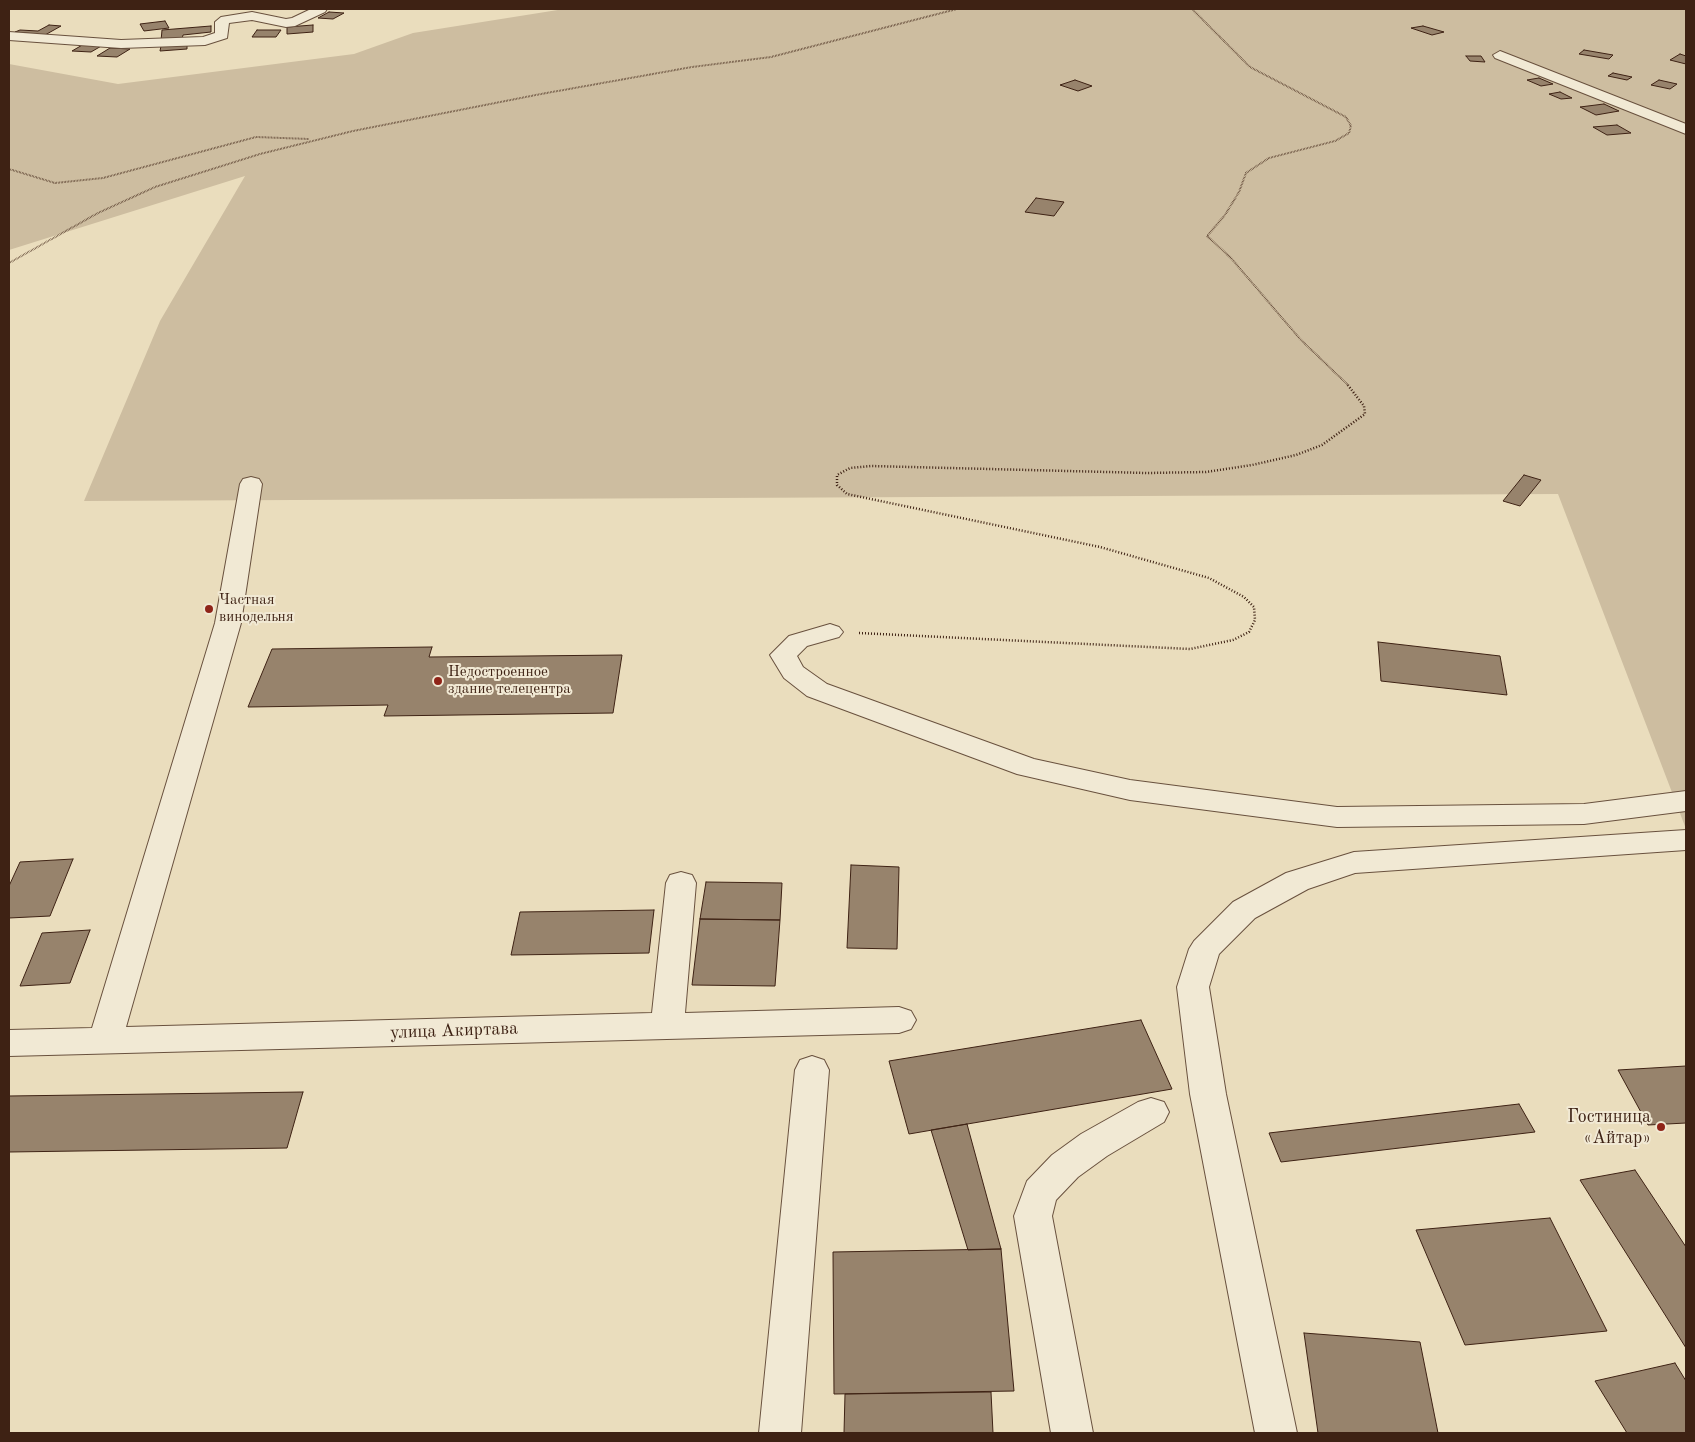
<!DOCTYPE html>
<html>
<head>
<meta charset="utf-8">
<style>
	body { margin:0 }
	#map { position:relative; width:1695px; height:1442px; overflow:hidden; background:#eaddbd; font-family:"Old Standard TT",serif }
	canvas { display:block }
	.frame { position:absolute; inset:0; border:10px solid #3e2214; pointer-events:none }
</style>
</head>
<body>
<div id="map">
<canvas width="1695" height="1442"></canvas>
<div class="frame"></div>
</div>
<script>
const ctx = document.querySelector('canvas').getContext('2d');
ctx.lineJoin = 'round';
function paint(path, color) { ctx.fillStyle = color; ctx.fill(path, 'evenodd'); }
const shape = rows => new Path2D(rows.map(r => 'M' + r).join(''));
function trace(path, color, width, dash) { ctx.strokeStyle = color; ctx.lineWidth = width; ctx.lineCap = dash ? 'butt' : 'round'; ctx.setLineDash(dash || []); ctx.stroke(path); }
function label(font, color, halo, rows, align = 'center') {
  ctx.font = font + ' "Old Standard TT",serif'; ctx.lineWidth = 4; ctx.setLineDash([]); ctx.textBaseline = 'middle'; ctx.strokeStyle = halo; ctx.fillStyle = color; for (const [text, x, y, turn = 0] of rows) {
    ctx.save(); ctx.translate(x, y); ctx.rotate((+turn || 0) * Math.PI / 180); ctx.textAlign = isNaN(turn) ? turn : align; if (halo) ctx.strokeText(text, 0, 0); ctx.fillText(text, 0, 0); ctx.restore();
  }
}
paint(shape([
	[564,9,1686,9,1686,829,1558,494,84,501,160,321,245,176,9,250,9,64,118,84,354,54,413,33]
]), '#cdbda0');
const building = shape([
	[329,12,344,13,333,19,318,18,329,12],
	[165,21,169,28,144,31,140,24,165,21],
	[49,25,61,26,45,35,15,32,20,30,38,31,49,25],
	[313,25,313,32,287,34,287,27,313,25],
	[211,26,211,32,183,35,182,39,161,41,162,30,211,26],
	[1423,26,1444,32,1432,35,1411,28,1423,26],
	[257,30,281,30,276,37,252,37,257,30],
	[84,44,103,45,91,52,72,51,84,44],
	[187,44,187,49,160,51,161,46,187,44],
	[110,48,130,49,117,57,97,56,110,48],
	[1584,50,1613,55,1609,59,1579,54,1584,50],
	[1680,54,1686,56,1686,64,1670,60,1680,54],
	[1466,56,1481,56,1485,62,1470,61,1466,56],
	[1613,73,1632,77,1627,80,1608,76,1613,73],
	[1539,78,1553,84,1541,86,1527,80,1539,78],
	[1075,80,1092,86,1078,91,1060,85,1075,80],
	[1659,80,1677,84,1670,89,1651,85,1659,80],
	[1560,92,1572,98,1561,99,1549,94,1560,92],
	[1604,104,1619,111,1596,115,1580,107,1604,104],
	[1617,125,1631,133,1607,135,1593,127,1617,125],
	[1036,198,1064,202,1054,216,1025,212,1036,198],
	[1524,475,1541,480,1520,506,1503,501,1524,475],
	[1378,642,1500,656,1507,695,1381,681,1378,642],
	[432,647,429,657,622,655,613,713,384,716,388,705,248,707,272,649,432,647],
	[73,859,50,916,9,918,9,886,20,862,73,859],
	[851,865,899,867,897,949,847,948,851,865],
	[706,882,782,883,780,920,700,919,706,882],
	[654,910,649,953,511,955,520,912,654,910],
	[700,919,780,920,775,986,692,985,700,919],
	[90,930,70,983,20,986,42,933,90,930],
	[1141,1020,1172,1089,909,1134,889,1061,1141,1020],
	[1686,1066,1686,1123,1648,1125,1618,1070,1686,1066],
	[303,1092,287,1148,9,1152,9,1096,303,1092],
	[1519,1104,1535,1132,1281,1162,1269,1133,1519,1104],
	[967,1124,1001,1249,968,1250,931,1130,967,1124],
	[1635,1170,1686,1247,1686,1348,1580,1180,1635,1170],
	[1550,1218,1607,1331,1465,1345,1416,1230,1550,1218],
	[1001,1249,1014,1391,834,1394,833,1252,1001,1249],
	[1304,1333,1420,1342,1438,1433,1318,1433,1304,1333],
	[1675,1363,1686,1381,1686,1433,1627,1433,1595,1381,1675,1363],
	[991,1392,993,1433,844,1433,845,1394,991,1392]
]);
paint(building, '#97836c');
trace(building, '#3e2214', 1);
const minor = shape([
	[311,9,327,9,325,12,295,26,286,27,252,20,229,23,227,38,205,45,121,48,9,40,9,32,121,40,203,37,215,33,215,22,221,17,252,12,286,19,292,18,311,9],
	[1500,51,1686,124,1686,134,1495,58,1493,55,1500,51],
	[251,477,259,479,262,484,241,623,126,1027,652,1013,666,883,670,875,681,872,692,875,696,883,685,1013,899,1007,911,1011,916,1020,911,1029,899,1033,9,1056,9,1030,92,1028,215,623,240,484,243,479,251,477],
	[830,624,839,627,843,632,839,637,807,646,797,656,803,667,827,684,1034,759,1130,780,1337,807,1584,804,1686,791,1686,811,1584,824,1337,827,1130,800,1017,774,807,696,784,678,770,655,789,636,830,624],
	[1686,830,1686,850,1355,873,1308,889,1255,918,1219,954,1209,987,1226,1094,1297,1433,1255,1433,1190,1094,1177,987,1189,949,1194,941,1233,902,1286,873,1354,852,1686,830],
	[812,1056,824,1060,829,1070,801,1433,759,1433,795,1070,800,1060,812,1056],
	[1151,1098,1164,1102,1169,1112,1164,1122,1107,1156,1078,1177,1056,1200,1052,1216,1093,1433,1051,1433,1014,1216,1027,1181,1052,1155,1081,1134,1138,1102,1151,1098]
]);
trace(minor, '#69513e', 2);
trace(shape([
	[1192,9,1250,67,1346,117,1351,126,1349,133,1335,141,1269,158,1246,173,1239,192,1225,215,1207,236,1231,258,1300,339,1348,385],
	[9,169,55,183,103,178,256,137,309,139],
	[9,263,98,213,155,187,260,154,353,131,541,94,692,67,771,57,957,9]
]), '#3e2214', 2, [0.5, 1]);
trace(shape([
	[859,633,1190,649,1233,640,1249,632,1255,620,1254,607,1244,597,1209,578,1100,547,847,494,837,485,837,475,850,468,871,466,1147,473,1206,472,1252,465,1296,455,1322,445,1365,414,1364,406,1347,384]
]), '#3e2214', 2.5, [1, 2]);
paint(minor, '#f1e9d4');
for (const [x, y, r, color] of [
	[209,609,5,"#8f2418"],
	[438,681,5,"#8f2418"],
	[1661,1127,5,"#8f2418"]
]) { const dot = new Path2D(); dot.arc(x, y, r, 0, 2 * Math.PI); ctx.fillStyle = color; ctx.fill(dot); trace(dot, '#f1e9d4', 2); }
label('15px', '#3e2214', '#f1e9d4', [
	["Частная",219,600],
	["винодельня",219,617],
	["Недостроенное",448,672],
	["здание телецентра",448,689]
], 'left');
label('18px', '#3e2214', '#f1e9d4', [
	["улица Акиртава",454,1031,-2]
]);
label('18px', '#3e2214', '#f1e9d4', [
	["Гостиница",1651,1117],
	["«Айтар»",1651,1138]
], 'right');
</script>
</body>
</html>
